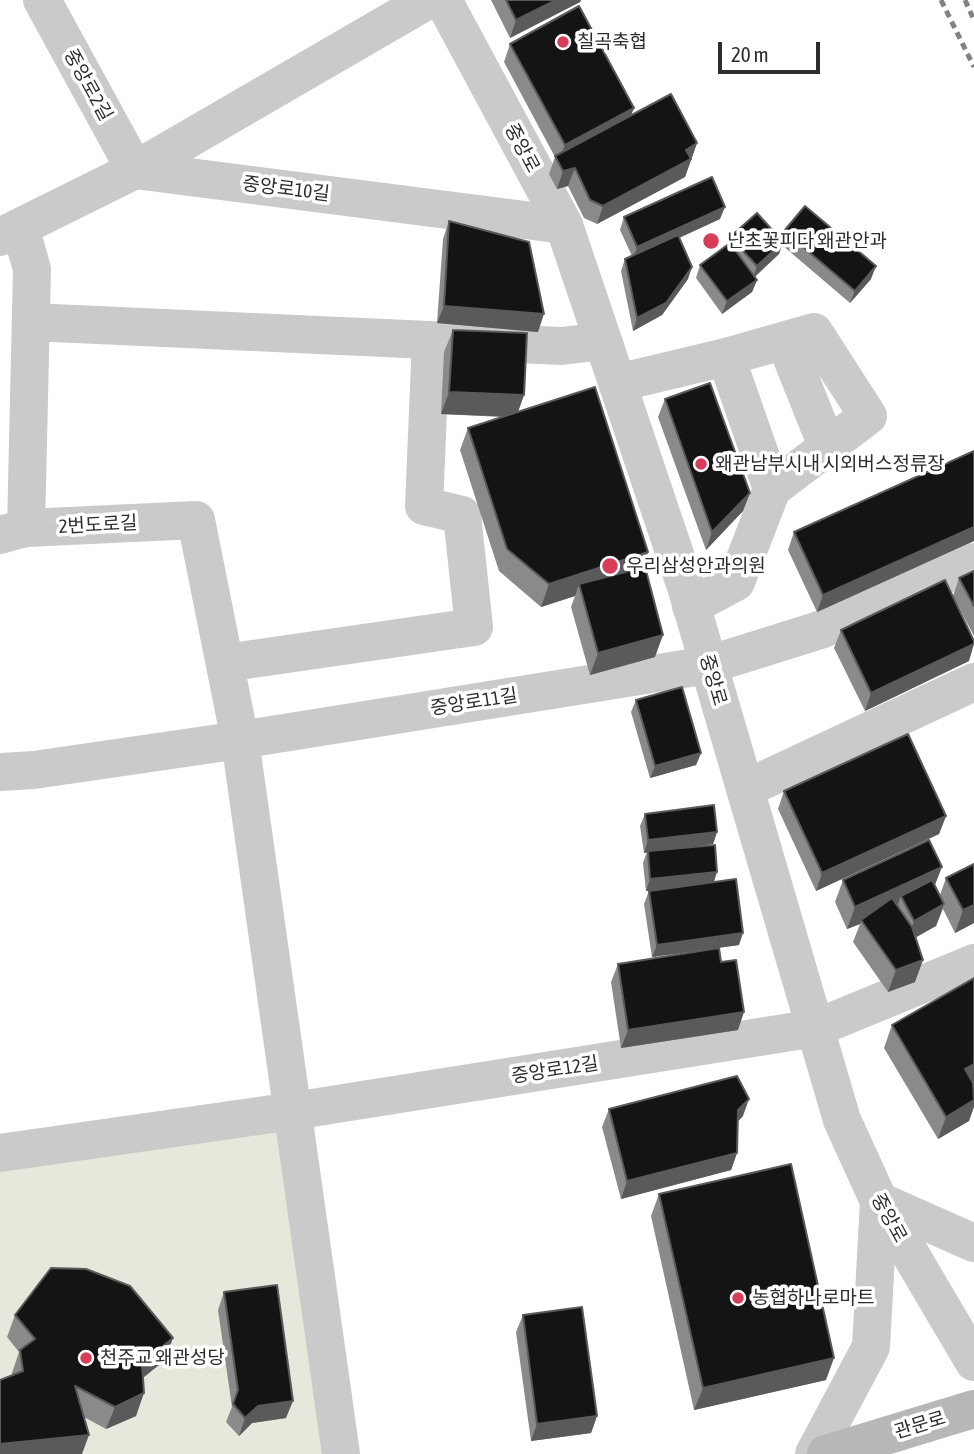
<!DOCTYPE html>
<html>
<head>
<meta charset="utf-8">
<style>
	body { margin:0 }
	#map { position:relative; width:974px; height:1454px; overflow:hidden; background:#fff; font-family:"Asap Condensed",sans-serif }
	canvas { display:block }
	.scale { position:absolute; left:718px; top:42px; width:102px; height:32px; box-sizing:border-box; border:4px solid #2d2d2d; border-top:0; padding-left:9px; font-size:21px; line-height:24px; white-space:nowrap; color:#2d2d2d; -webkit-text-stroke:5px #fff; paint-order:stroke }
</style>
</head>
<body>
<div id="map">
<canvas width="974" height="1454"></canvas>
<div class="scale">20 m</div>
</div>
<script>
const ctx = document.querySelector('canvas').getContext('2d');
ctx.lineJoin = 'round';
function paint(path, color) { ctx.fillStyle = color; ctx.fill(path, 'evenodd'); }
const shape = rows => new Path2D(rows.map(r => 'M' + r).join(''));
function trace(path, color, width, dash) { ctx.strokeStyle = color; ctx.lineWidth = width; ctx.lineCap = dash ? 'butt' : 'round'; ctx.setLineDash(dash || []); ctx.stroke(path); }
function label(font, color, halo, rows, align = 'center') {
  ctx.font = font + ' "Asap Condensed","Noto Sans KR",sans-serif'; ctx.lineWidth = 7; ctx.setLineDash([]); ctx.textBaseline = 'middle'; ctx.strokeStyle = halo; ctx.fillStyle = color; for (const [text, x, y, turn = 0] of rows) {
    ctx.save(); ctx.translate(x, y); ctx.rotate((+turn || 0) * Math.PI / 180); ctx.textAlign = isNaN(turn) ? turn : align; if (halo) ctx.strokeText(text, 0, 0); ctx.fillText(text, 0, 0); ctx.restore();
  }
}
paint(shape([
	[293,1111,341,1454,0,1454,0,1153]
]), '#e4e9db');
trace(shape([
	[42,0,135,170],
	[135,170,564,225],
	[20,227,32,269,26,528],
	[0,237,135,170,428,0],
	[31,322,562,346,603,341],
	[785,341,827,446],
	[726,357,814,332,868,416,772,489],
	[617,383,726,357,772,489,736,582,691,606],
	[0,535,26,528,196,520,240,740,341,1454],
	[225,663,474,627,462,515,424,506,431,340],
	[0,772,34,770,240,740,708,665,823,629,974,562],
	[745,789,974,682],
	[0,1153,293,1111,816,1028,974,963]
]), '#cacaca', 38);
trace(shape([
	[443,0,564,225,686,587,842,1120,879,1201,974,1362],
	[814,1454,871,1347,879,1201,974,1243]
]), '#cacaca', 38);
trace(shape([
	[826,1454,974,1409]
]), '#b7b7b7', 38);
trace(shape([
	[941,0,974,67],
	[965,0,974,20]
]), '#828282', 5, [7, 5]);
paint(shape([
	[491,0,581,0,580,2,510,38],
	[510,44,631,116,697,143,685,177,597,224,584,218,568,186,557,189,549,174,555,157,504,62],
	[624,217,720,219,679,238,688,279,662,315,633,331,621,271,625,259,632,256,620,230],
	[449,221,538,332,437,323,443,239],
	[784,231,871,279,850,303,782,245,779,254,755,277,757,280,752,292,722,314,696,278,700,265,727,245,730,237,781,239],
	[453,330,524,395,518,412,648,552,642,568,655,657,590,675,571,607,575,596,541,607,499,571,460,450,468,428,502,417,441,414,444,352],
	[665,399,750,493,743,511,706,550,658,417],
	[974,451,974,541,817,612,788,550,794,532],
	[974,571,974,636,953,596,959,578],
	[841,630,969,661,865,711,834,648],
	[636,700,701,753,696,765,650,778,631,712],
	[784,791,946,816,939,834,816,891,778,809],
	[645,814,717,832,713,844,686,847,714,882,739,945,652,957,644,904,649,891,658,890,646,891,643,863,647,852,644,853,640,826],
	[946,878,974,923,955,933,943,909,936,926,915,937,915,982,888,992,853,942,860,924,847,929,835,902,843,880,935,886,940,895],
	[721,962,738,1030,621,1048,611,982,618,964],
	[974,978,974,1082,973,1082,969,1121,938,1139,884,1048,892,1025],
	[609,1109,743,1116,738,1121,737,1153,731,1170,621,1199,602,1127],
	[659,1194,826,1380,694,1410,651,1216],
	[224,1292,286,1418,252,1423,239,1436,226,1422,232,1407,218,1310],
	[15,1315,165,1360,143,1378,136,1416,106,1429,84,1417,12,1375,12,1373,19,1352,7,1337],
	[523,1315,597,1416,591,1433,531,1441,516,1332]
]), '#8a8a8a');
paint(shape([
	[556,0,581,0,580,2,510,38,516,20],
	[634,108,627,126,558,163,565,145],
	[697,143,685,177,597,224,603,206,686,150],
	[575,168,568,186,557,189,563,171],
	[725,207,720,219,633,259,637,247],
	[783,242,779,254,753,278,757,266],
	[876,266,871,279,850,303,855,291],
	[692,267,688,279,662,315,633,331,637,318],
	[757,280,752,292,722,314,727,301],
	[444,306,544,314,538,332,437,323],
	[449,392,524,395,516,417,441,414],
	[750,493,743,511,706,550,712,532],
	[974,527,974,541,817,612,823,595],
	[648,552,640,575,579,584,575,596,541,607,549,584],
	[663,635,655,657,590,675,598,653],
	[974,644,969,661,865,711,871,693],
	[701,753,696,765,650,778,655,766],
	[946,816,939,834,816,891,822,873],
	[717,832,713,844,644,853,648,840],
	[942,867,933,890,901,896,897,906,861,920,860,924,847,929,855,907],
	[717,872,713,885,646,891,650,879],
	[944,904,936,926,906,943,914,921],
	[974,905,974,923,955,933,963,910],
	[743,933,739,945,652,957,657,945],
	[923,960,915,982,888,992,896,970],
	[744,1012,738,1030,621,1048,628,1030],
	[974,1064,974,1082,957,1092,965,1069],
	[749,1099,743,1116,732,1127,738,1110],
	[974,1100,974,1107,969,1121,938,1139,946,1117],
	[737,1153,731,1170,621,1199,627,1181],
	[173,1338,165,1360,134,1385,142,1363],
	[834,1358,826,1380,694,1410,703,1388],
	[144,1393,136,1416,106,1429,115,1407],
	[293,1401,286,1418,252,1423,239,1436,245,1418,258,1406],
	[597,1416,591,1433,531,1441,537,1424],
	[89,1435,82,1454,0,1454,0,1444]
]), '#5a5a5a');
const building = shape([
	[506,0,556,0,516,20,506,0],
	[579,6,634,108,565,145,510,44,579,6],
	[671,94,697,143,686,150,691,159,603,206,590,200,575,168,563,171,555,156,671,94],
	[712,177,725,207,637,247,624,217,712,177],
	[805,206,876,266,855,291,784,231,805,206],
	[757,213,783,242,757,266,730,237,757,213],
	[449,221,529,242,544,314,444,306,449,221],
	[678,235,692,267,666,303,637,318,625,259,678,235],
	[730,243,757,280,727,301,700,265,730,243],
	[453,330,527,333,524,395,449,392,453,330],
	[710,383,750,493,712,532,665,399,710,383],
	[595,387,648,552,549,584,507,549,468,428,595,387],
	[974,451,974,527,823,595,794,532,974,451],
	[645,567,663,635,598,653,579,584,645,567],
	[974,571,974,606,959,578,974,571],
	[945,580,974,641,974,644,871,693,841,630,945,580],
	[682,687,701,753,655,766,636,700,682,687],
	[908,734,946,816,822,873,784,791,908,734],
	[714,805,717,832,648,840,645,814,714,805],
	[929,840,942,867,855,907,843,880,929,840],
	[715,845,717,872,650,879,648,851,715,845],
	[974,864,974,905,963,910,946,878,974,864],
	[736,879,743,933,657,945,649,891,736,879],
	[932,880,944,904,914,921,901,896,932,880],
	[892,898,912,927,923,960,896,970,861,920,892,898],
	[719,948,721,962,736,960,744,1012,628,1030,618,964,719,948],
	[974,978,974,1064,965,1069,973,1083,974,1100,946,1117,892,1025,974,978],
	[737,1076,749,1099,738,1110,737,1153,627,1181,609,1109,737,1076],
	[791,1164,834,1358,703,1388,659,1194,791,1164],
	[51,1268,86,1269,130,1286,173,1338,142,1363,144,1393,115,1407,75,1386,89,1435,0,1444,0,1380,23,1371,20,1350,35,1339,15,1315,51,1268],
	[277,1285,293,1401,258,1406,245,1418,233,1404,238,1390,224,1292,277,1285],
	[582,1307,597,1416,537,1424,523,1315,582,1307]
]);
paint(building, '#141414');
trace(building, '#5a5a5a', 2);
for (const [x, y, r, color] of [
	[563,42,7,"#d73c58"],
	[711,241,9,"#d73c58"],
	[701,464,7,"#d73c58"],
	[610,566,9,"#d73c58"],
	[738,1298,7,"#d73c58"],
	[86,1358,7,"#d73c58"]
]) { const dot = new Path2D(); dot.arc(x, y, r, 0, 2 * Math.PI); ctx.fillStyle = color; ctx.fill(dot); trace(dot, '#fff', 2.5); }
label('19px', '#2d2d2d', '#fff', [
	["칠곡축협",577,42],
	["난초꽃피다 왜관안과",727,241],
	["왜관남부시내 시외버스정류장",715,464],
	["우리삼성안과의원",626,566],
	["농협하나로마트",752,1298],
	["천주교 왜관성당",100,1358]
], 'left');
label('19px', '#2d2d2d', '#fff', [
	["중앙로2길",88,85,61],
	["중앙로",522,148,62],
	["중앙로10길",286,189,7],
	["2번도로길",98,525,-3],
	["중앙로",713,680,74],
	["중앙로11길",474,702,-9],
	["중앙로12길",555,1070,-9],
	["중앙로",889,1218,61],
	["관문로",920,1425,-17]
]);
</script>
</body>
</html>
